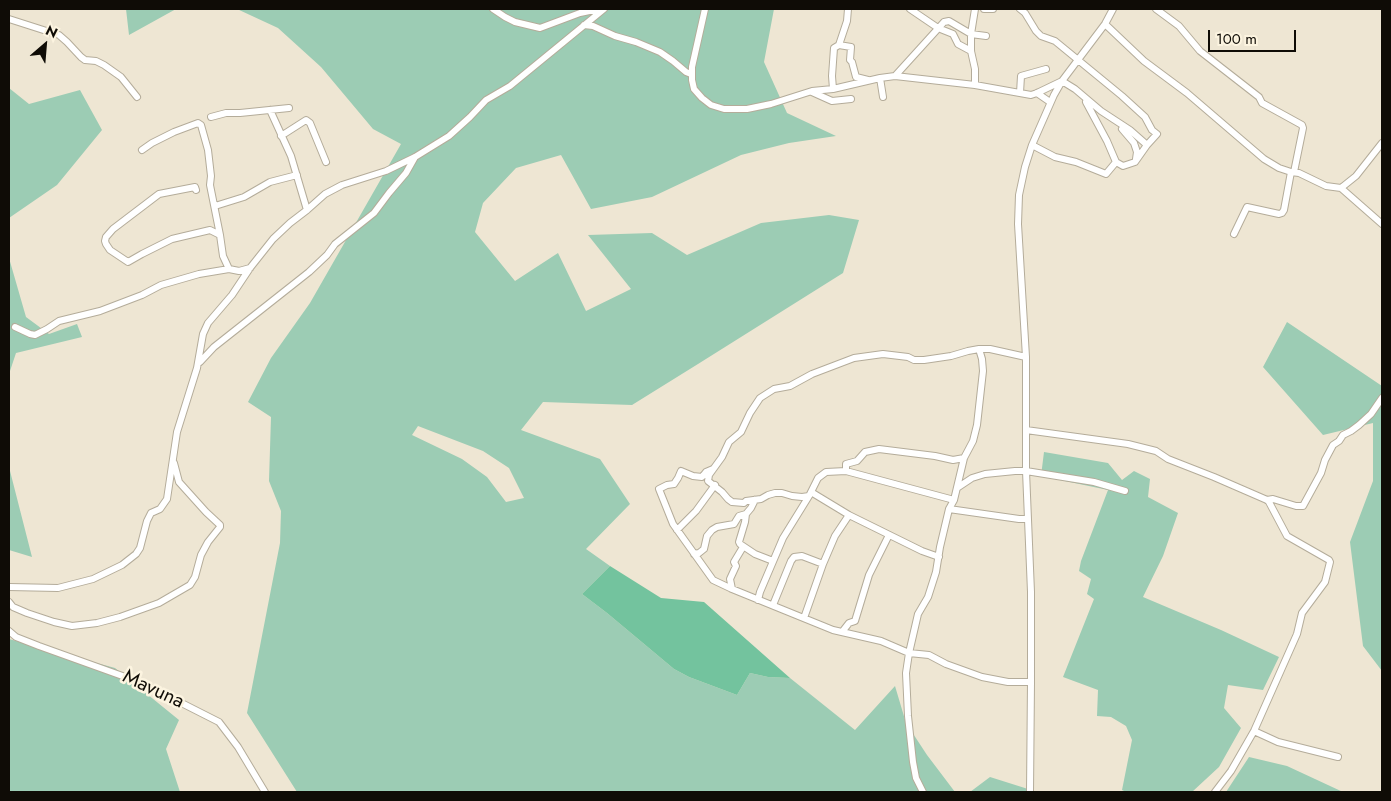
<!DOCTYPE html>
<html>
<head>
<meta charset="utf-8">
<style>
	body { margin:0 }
	#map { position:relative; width:1391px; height:801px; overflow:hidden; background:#eee6d3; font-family:Jost,sans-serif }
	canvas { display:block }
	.frame { position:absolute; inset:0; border:10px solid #0f0c06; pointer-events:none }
	.north { position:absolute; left:20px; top:20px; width:50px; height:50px; -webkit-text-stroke:4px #fcf4e0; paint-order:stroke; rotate:27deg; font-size:14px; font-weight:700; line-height:20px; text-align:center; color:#0f0c06 }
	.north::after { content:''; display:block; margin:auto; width:18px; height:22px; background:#0f0c06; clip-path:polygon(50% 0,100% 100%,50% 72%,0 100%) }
	.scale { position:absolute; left:1208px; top:30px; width:88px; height:22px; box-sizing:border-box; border:2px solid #0f0c06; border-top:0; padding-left:6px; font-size:15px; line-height:18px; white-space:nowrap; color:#0f0c06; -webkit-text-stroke:4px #fcf4e0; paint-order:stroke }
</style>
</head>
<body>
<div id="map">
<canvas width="1391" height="801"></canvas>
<div class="frame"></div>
<div class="north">N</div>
<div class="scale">100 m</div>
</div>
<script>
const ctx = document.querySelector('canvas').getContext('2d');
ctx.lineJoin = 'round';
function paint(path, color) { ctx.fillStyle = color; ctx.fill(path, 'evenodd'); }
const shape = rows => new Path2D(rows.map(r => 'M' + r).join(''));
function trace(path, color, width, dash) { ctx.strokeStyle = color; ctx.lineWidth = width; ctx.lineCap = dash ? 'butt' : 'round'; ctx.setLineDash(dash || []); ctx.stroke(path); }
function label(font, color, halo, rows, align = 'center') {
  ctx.font = font + ' Jost,sans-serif'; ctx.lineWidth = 5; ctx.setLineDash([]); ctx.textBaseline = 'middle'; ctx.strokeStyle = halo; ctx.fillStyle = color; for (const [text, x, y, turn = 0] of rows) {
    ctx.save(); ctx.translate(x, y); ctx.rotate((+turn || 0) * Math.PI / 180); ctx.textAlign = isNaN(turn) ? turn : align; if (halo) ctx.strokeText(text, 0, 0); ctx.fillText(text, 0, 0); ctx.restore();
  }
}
paint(shape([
	[126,9,176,9,129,35],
	[237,9,774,9,764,62,787,113,836,136,789,143,741,155,652,197,591,209,561,155,516,168,483,203,475,232,515,281,558,253,586,311,631,289,588,235,652,233,687,255,761,223,829,215,859,220,843,273,698,364,632,405,543,402,521,430,600,459,630,504,586,549,610,566,582,594,607,613,674,669,689,677,737,695,750,673,768,677,790,678,855,730,895,686,906,723,927,755,955,792,297,792,247,713,280,543,281,511,269,481,271,417,248,402,271,358,310,303,401,144,373,129,321,67,278,28],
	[418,426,483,451,509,468,524,498,506,502,487,477,462,459,412,435],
	[9,88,29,104,80,90,102,130,57,185,9,218],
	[9,258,26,317,49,334,77,324,82,337,16,353,9,374],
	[1287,322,1382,386,1382,671,1363,646,1350,542,1373,481,1373,423,1323,435,1263,367],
	[1044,452,1108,463,1122,480,1134,471,1150,479,1148,497,1178,513,1163,556,1143,597,1221,630,1279,657,1263,690,1228,685,1224,708,1241,728,1219,767,1192,792,1126,792,1122,790,1132,740,1126,726,1111,717,1097,716,1098,690,1063,677,1094,599,1087,594,1091,579,1079,571,1081,561,1108,490,1041,476],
	[9,467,32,557,9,550],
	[9,639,115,668,179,720,166,749,180,792,9,792],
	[1249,757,1287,766,1343,792,1226,792],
	[990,777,1028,789,1028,792,970,792]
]), '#9cccb4');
paint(shape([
	[610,566,661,598,704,602,790,678,768,677,750,673,737,695,689,677,674,669,607,613,582,594]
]), '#73c39e');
const minor = shape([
	[493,9,505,17,515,22,540,28,580,13,599,9],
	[705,9,692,67,692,80,694,89,702,98,711,105,724,109,747,109,771,104,812,91,833,89,880,78,895,76,975,85,1031,95,1037,93,1062,81,1075,89,1101,111,1130,130,1147,145],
	[910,9,938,28,953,34,958,44,971,51],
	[984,9,993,9],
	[1020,9,1025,13,1036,31,1041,36,1055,41,1122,96,1145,117,1152,130,1157,134,1147,145,1135,162,1123,166,1116,162],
	[1156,9,1179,26,1200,51,1259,97,1262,103,1302,125,1303,128,1294,172],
	[9,19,59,35,67,42,81,57,85,60,96,61,104,65,121,77,137,97],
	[1105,24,1144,61,1187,93,1264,159,1279,168,1291,172,1299,173,1326,186,1341,188,1356,176,1382,143],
	[584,25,593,26,615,36,636,42,660,52,673,61,686,72,691,74],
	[839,45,851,47,850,60,852,62,856,77,868,80],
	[895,76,944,22,949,21,971,34,986,36],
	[880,78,883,97],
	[975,85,975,69,971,51,971,34,975,9],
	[833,89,832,76,834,48,839,45,847,21,848,9],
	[812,92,832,101,851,99],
	[1020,93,1021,76,1046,69],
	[1037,93,1050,102],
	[270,110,291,156,307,210],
	[211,117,226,113,240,113,289,108],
	[1122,129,1134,143,1137,152,1136,159],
	[281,136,306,120,310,123,326,162],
	[1032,145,1055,157,1076,162,1106,174,1116,162,1107,141,1086,102],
	[142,150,152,143,174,132,198,123,201,125,208,150,211,176,210,185,220,235],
	[1341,188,1382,224],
	[196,190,195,187,159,194,113,229,106,237,105,241,106,244,110,250,128,262,142,254,172,239,210,230,220,235,223,256,229,269],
	[215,206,244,197,270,182,297,175],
	[1234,234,1247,207,1279,214,1282,213,1284,210,1291,172],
	[15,327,30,334,35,335,47,329,59,321,100,311,142,295,161,285,199,274,229,269,239,271,250,268],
	[200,362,214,347,309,272,327,255,335,244,374,213,389,193,406,173,415,157],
	[1026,430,1128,444,1156,451,1168,459,1214,477,1267,500,1269,502,1287,536,1329,560,1330,562,1325,582,1302,613,1297,634,1254,731,1231,771,1215,792],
	[713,469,706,472,702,477,693,476,681,471,678,478,674,484,667,485,659,489,673,524,713,580,732,589,833,630,881,641,909,653,929,655,946,664,982,677,1008,682,1031,682],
	[846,471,846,464,857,461,865,452,879,449,935,456,953,460,964,458],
	[957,488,972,478,985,474,1015,471,1026,471,1094,482,1125,491],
	[811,492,818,478,826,472,846,471,954,500],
	[1267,500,1273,499,1296,506,1303,506,1321,473,1325,460,1333,445,1339,441,1343,435,1351,431,1359,425,1371,414,1382,398],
	[949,509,1019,519,1028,519],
	[746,514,745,522,739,542,740,544,755,554,773,561],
	[677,530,696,511,715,485],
	[694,554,699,553,704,549,707,536,712,530,717,527,734,524,739,516,746,514,751,508,755,500],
	[939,557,922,551,849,515,811,492,809,496,802,497,792,496,782,493,775,493,768,495,761,499,746,501,744,503,732,502,728,499,722,492,708,481,709,475,722,457,729,442,741,432,750,413,760,398,774,389,790,386,812,374,854,358,883,354,908,357,914,360,924,360,951,356,968,351,979,349,990,349,1026,357],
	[9,587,58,588,93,579,122,565,136,554,140,548,147,521,151,513,160,509,167,499,177,432,197,368,203,334,208,323,232,295,250,268,273,239,290,223,307,210,325,194,342,185,386,171,415,157,449,136,470,117,486,100,510,86,604,9],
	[732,589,730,579,736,566,734,562,743,547],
	[758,600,760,592,783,538,809,496],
	[9,602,13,607,27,613,54,622,72,626,97,623,120,617,159,603,190,585,195,577,201,555,208,542,220,527,220,525,206,512,179,482,174,463],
	[773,605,791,561,794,557,802,556,823,564],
	[804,618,823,564,835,536,849,515],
	[9,631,16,637,39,646,142,683,219,722,238,747,265,792],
	[842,632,849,623,855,621,869,575,889,535],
	[1254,731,1278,742,1338,757],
	[923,792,916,778,913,762,908,716,906,673,909,653,918,614,928,597,936,572,940,547,949,509,954,500,964,458,973,441,977,425,983,371,982,359,979,349],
	[1030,792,1031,682,1031,592,1026,471,1026,357,1018,224,1019,195,1025,167,1032,145,1054,95,1062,81,1105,24,1113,9]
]);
trace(minor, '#b4ac9a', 8);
trace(minor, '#fff', 6);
label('20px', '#0f0c06', '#fcf4e0', [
	["Mavuna",153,690,25]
]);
</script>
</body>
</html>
